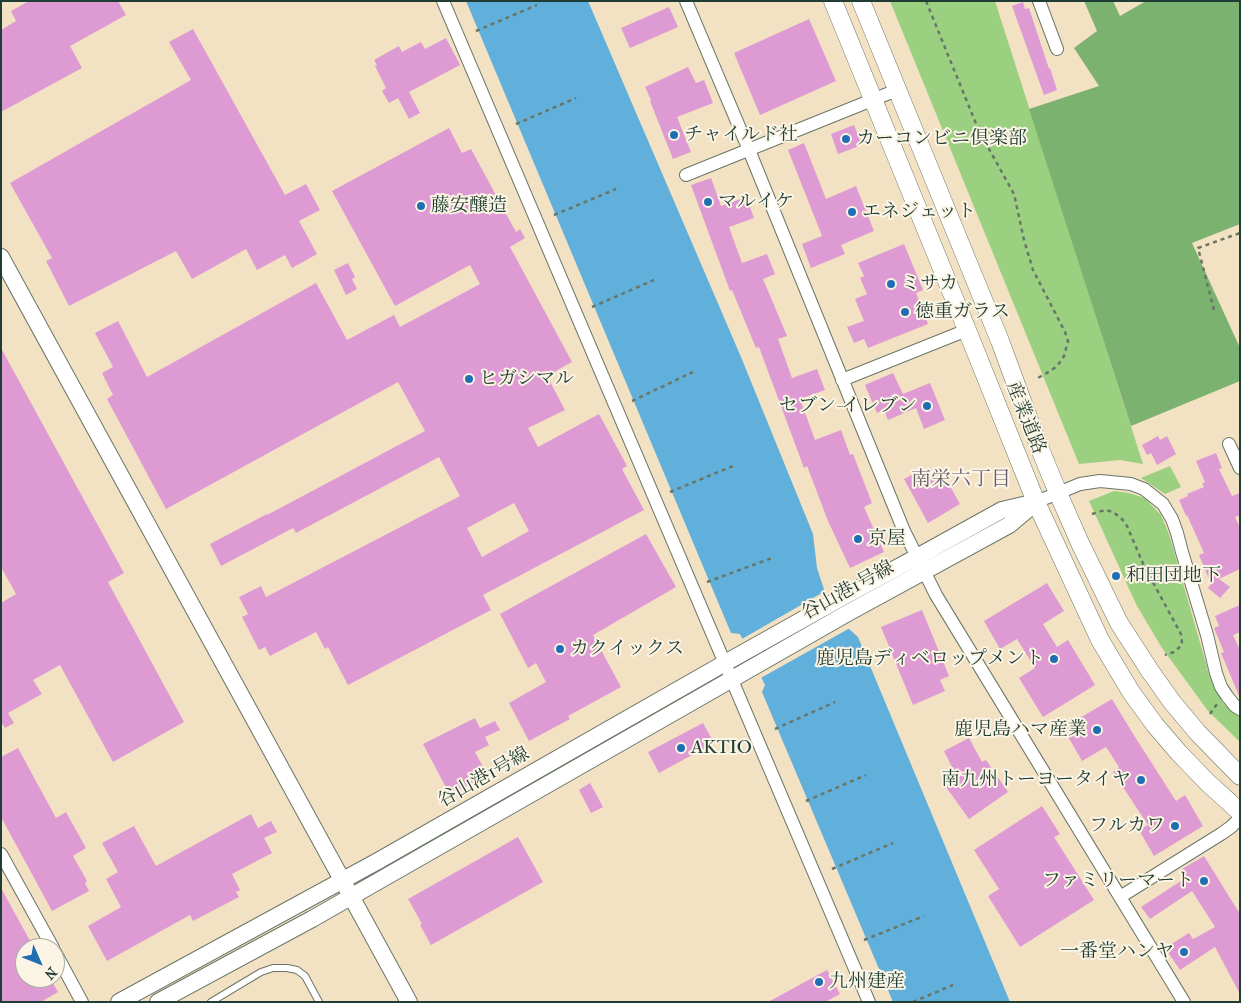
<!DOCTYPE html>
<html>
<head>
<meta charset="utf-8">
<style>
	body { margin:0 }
	#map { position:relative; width:1241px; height:1003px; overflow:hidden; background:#f3e1c3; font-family:"IM FELL French Canon",serif }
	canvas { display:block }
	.frame { position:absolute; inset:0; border:2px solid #1f3d34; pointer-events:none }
	.north { position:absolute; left:15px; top:938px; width:50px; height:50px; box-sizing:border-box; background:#fcf5e5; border:1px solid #a4ab9e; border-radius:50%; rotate:134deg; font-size:14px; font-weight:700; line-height:20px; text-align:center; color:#1f3d34 }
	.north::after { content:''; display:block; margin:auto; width:18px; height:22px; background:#1f6fb2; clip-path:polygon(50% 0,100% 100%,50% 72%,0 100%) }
</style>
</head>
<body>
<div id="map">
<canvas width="1241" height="1003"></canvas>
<div class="frame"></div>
<div class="north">N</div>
</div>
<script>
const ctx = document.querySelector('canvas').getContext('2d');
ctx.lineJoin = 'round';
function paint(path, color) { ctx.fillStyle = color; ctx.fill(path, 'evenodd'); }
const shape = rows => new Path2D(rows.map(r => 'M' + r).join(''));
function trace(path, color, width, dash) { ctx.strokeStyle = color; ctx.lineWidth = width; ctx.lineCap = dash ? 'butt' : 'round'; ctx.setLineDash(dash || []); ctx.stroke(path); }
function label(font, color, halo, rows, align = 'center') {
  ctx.font = font + ' "IM FELL French Canon","Noto Serif JP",serif'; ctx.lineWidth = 4; ctx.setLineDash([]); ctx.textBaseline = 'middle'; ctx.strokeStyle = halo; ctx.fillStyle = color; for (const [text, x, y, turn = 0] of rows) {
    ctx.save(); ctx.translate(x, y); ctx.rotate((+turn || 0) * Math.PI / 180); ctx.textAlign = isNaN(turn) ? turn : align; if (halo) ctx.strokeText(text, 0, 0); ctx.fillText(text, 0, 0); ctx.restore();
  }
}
paint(shape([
	[890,1,995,1,1143,464,1120,460,1079,464],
	[1170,466,1181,487,1165,494,1141,478],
	[1114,491,1129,493,1145,498,1161,515,1169,534,1209,674,1223,703,1240,717,1240,742,1208,711,1162,648,1137,606,1089,501]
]), '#9bd081');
paint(shape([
	[1084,1,1113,1,1120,16,1146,1,1240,1,1240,224,1192,243,1240,348,1240,381,1131,426,1029,109,1099,86,1074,48,1097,31]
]), '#7cb26f');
paint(shape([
	[466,1,588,1,741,357,813,534,817,568,832,614,858,637,1010,1002,893,1002,762,692,765,685,740,634,731,633]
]), '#60b0db');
paint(shape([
	[827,590,834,613,850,628,759,679,742,639]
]), '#f3e1c3');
paint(shape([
	[29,1,118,1,126,15,70,46,82,68,1,112,1,30,16,21,11,11],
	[1023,2,1025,9,1029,8,1049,69,1050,68,1057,90,1044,95,1012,6],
	[669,7,678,27,630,48,621,28],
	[809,19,836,81,760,115,734,53],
	[193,29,285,195,306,184,320,210,299,221,317,254,292,268,285,255,257,270,246,249,192,279,176,251,69,306,46,261,52,258,10,183,191,80,169,42],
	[446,38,460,65,409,92,420,113,409,119,398,98,389,103,382,91,386,88,375,66,377,65,374,60,399,46,402,52,421,42,425,49],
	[688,67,696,83,704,80,713,103,677,117,691,152,673,159,650,101,651,100,645,87],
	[854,125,862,145,838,154,831,134],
	[449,128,462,153,471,149,516,232,520,229,525,238,510,247,572,362,547,376,565,410,528,428,538,447,599,414,627,466,622,469,644,510,483,595,491,610,348,685,328,647,325,649,316,632,270,656,265,647,259,650,242,617,248,614,239,597,261,586,266,597,460,496,439,457,296,533,293,528,221,566,210,544,267,514,267,515,425,431,398,382,166,509,107,399,113,395,102,373,113,367,95,333,118,321,147,377,316,283,347,340,394,315,400,327,480,284,470,265,395,306,332,191],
	[514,503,529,531,482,557,467,528],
	[804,143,826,199,856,186,874,231,841,245,845,254,811,268,802,244,822,236,788,150],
	[711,178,721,206,746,197,754,218,729,227,742,263,767,254,775,274,763,279,787,336,778,339,792,378,817,369,825,390,800,399,815,440,841,430,850,455,853,454,872,503,864,507,884,552,850,568,828,521,807,466,804,468,759,347,756,348,732,290,730,291,691,185],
	[904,244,923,290,916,293,928,324,868,348,864,339,854,343,847,327,864,321,855,299,867,294,860,278,864,276,858,263],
	[348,263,355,277,352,279,357,289,346,295,334,270],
	[1,348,124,573,108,582,184,722,113,762,60,665,33,680,42,694,8,713,14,723,5,728,1,722,1,603,16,594,1,567],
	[893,373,903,394,930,383,945,420,924,429,916,408,888,420,884,410,877,413,865,385],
	[1158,436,1160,440,1167,436,1176,454,1157,465,1151,453,1147,455,1142,445],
	[1216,453,1222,468,1219,469,1232,496,1240,493,1240,515,1235,517,1240,528,1240,569,1219,579,1230,587,1220,598,1208,588,1211,584,1199,555,1204,553,1187,515,1186,516,1179,500,1188,496,1187,494,1204,487,1202,484,1205,482,1196,461],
	[919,471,925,482,942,472,960,504,928,523,904,479],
	[646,534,676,587,593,635,621,687,568,716,570,719,529,741,509,703,546,682,536,663,528,668,500,614],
	[1047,583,1064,611,1043,624,1057,647,1068,640,1095,685,1043,717,1019,678,1035,668,1017,639,1000,649,984,621],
	[1240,605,1240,632,1233,635,1240,650,1240,698,1221,653,1224,652,1214,628,1219,626,1215,616],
	[922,610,949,676,940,680,945,691,913,705,881,627],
	[1112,699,1135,737,1176,801,1185,795,1203,826,1154,856,1139,830,1148,825,1113,772,1119,767,1106,747,1082,761,1063,728],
	[475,718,480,728,495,721,500,730,485,737,489,745,475,752,487,774,450,795,423,744],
	[703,723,714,743,659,773,648,752],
	[969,738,982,762,986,760,1008,792,969,819,946,787,958,779,944,751],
	[18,748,56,818,66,812,86,848,73,856,87,881,85,883,89,891,52,911,1,817,1,757],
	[590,783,603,807,591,813,579,790],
	[1042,806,1060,834,1054,837,1094,900,1020,947,988,896,999,889,974,850],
	[251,814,258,828,271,821,277,832,264,838,272,853,232,874,240,890,236,892,239,897,193,921,190,915,107,961,88,926,121,907,106,879,118,872,102,843,134,826,156,866],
	[518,837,543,882,431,945,420,925,422,924,408,899],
	[1204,856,1240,914,1240,994,1215,947,1180,970,1165,948,1189,933,1193,939,1215,927,1192,891,1150,919,1141,907,1187,877,1182,869],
	[1,888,34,948,25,948,25,978,50,978,58,992,41,1002,1,1002],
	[827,970,840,994,825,1002,768,1002]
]), '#de9bd3');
const service = shape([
	[211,1002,261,972,273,968,287,968,297,970,305,976,319,1002]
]);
const minor = shape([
	[443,1,869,1002],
	[686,1,749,150,904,531,936,595,1184,1002],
	[1039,1,1057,49],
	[686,175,897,90],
	[842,380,967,330],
	[1229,444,1240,468],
	[1036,502,1080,484,1100,481,1131,484,1144,489,1163,504,1172,519,1177,533,1182,552,1207,635,1216,673,1221,687,1227,696,1235,706,1240,709],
	[1,854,53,948],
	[1120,897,1221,834,1231,827,1240,818],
	[55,952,82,1002]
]);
const tertiary = shape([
	[1,257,409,1002],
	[119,1002,378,861,725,663,841,598,917,557,1002,510,1036,502],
	[158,1002,312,919,846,614,1009,525,1034,504]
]);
const secondary = shape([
	[833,1,967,330,1036,502,1100,640,1131,692,1155,725,1179,753,1207,782,1240,812],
	[861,1,1000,341,1038,444,1058,493,1080,543,1119,623,1150,671,1172,702,1198,733,1240,776]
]);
trace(service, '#697666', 8);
trace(minor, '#697666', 14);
trace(tertiary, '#697666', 18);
trace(secondary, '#697666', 19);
trace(shape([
	[926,1,979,131,1014,194,1024,240,1033,270,1065,332,1068,341,1064,356,1058,365,1052,370,1036,379],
	[476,31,537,5],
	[516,124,576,98],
	[554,215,616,189],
	[592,307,654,280],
	[1214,310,1198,248,1240,233],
	[632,401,693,372],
	[670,492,733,466],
	[1092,514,1105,510,1113,512,1122,519,1127,526,1144,566,1181,634,1182,643,1181,646,1174,652,1165,655],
	[707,582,772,558],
	[1210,714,1217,704,1216,703],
	[775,729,835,702],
	[806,801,866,775],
	[832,869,893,843],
	[864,940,924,916],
	[913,1002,953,985]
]), '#697666', 2.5, [4, 4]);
trace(service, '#fff', 6);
trace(minor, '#fff', 12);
trace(tertiary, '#fff', 16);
trace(secondary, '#fff', 18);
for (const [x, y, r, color] of [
	[674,135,5,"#1f6fb2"],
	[846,139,5,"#1f6fb2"],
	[708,202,5,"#1f6fb2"],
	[421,206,5,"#1f6fb2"],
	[852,212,5,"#1f6fb2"],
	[891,284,5,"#1f6fb2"],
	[905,312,5,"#1f6fb2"],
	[469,379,5,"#1f6fb2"],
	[927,406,5,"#1f6fb2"],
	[858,539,5,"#1f6fb2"],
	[1116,576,5,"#1f6fb2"],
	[560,649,5,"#1f6fb2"],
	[1054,659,5,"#1f6fb2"],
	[1097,730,5,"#1f6fb2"],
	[681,748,5,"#1f6fb2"],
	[1141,780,5,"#1f6fb2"],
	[1175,826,5,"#1f6fb2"],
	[1204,881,5,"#1f6fb2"],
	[1184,952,5,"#1f6fb2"],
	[819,982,5,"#1f6fb2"]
]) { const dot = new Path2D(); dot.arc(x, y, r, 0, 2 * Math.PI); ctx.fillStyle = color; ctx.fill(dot); trace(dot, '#fcf5e5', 2); }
label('19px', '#1f3d34', '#fcf5e5', [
	["チャイルド社",684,135],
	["カーコンビニ倶楽部",856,139],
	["マルイケ",718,202],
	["藤安醸造",431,206],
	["エネジェット",862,212],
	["ミサカ",901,284],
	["徳重ガラス",915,312],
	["ヒガシマル",479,379],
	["セブン-イレブン",917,406,"right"],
	["京屋",868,539],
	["和田団地下",1126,576],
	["カクイックス",570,649],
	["鹿児島ディベロップメント",1044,659,"right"],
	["鹿児島ハマ産業",1087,730,"right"],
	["AKTIO",691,748],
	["南九州トーヨータイヤ",1131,780,"right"],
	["フルカワ",1165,826,"right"],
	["ファミリーマート",1194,881,"right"],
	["一番堂ハンヤ",1174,952,"right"],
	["九州建産",829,982]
], 'left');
label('19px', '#1f3d34', '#fcf5e5', [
	["産業道路",1025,418,68],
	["谷山港1号線",848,591,-29],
	["谷山港1号線",484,778,-30]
]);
label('20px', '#625e6c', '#fcf5e5', [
	["南栄六丁目",961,480]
]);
</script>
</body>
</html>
